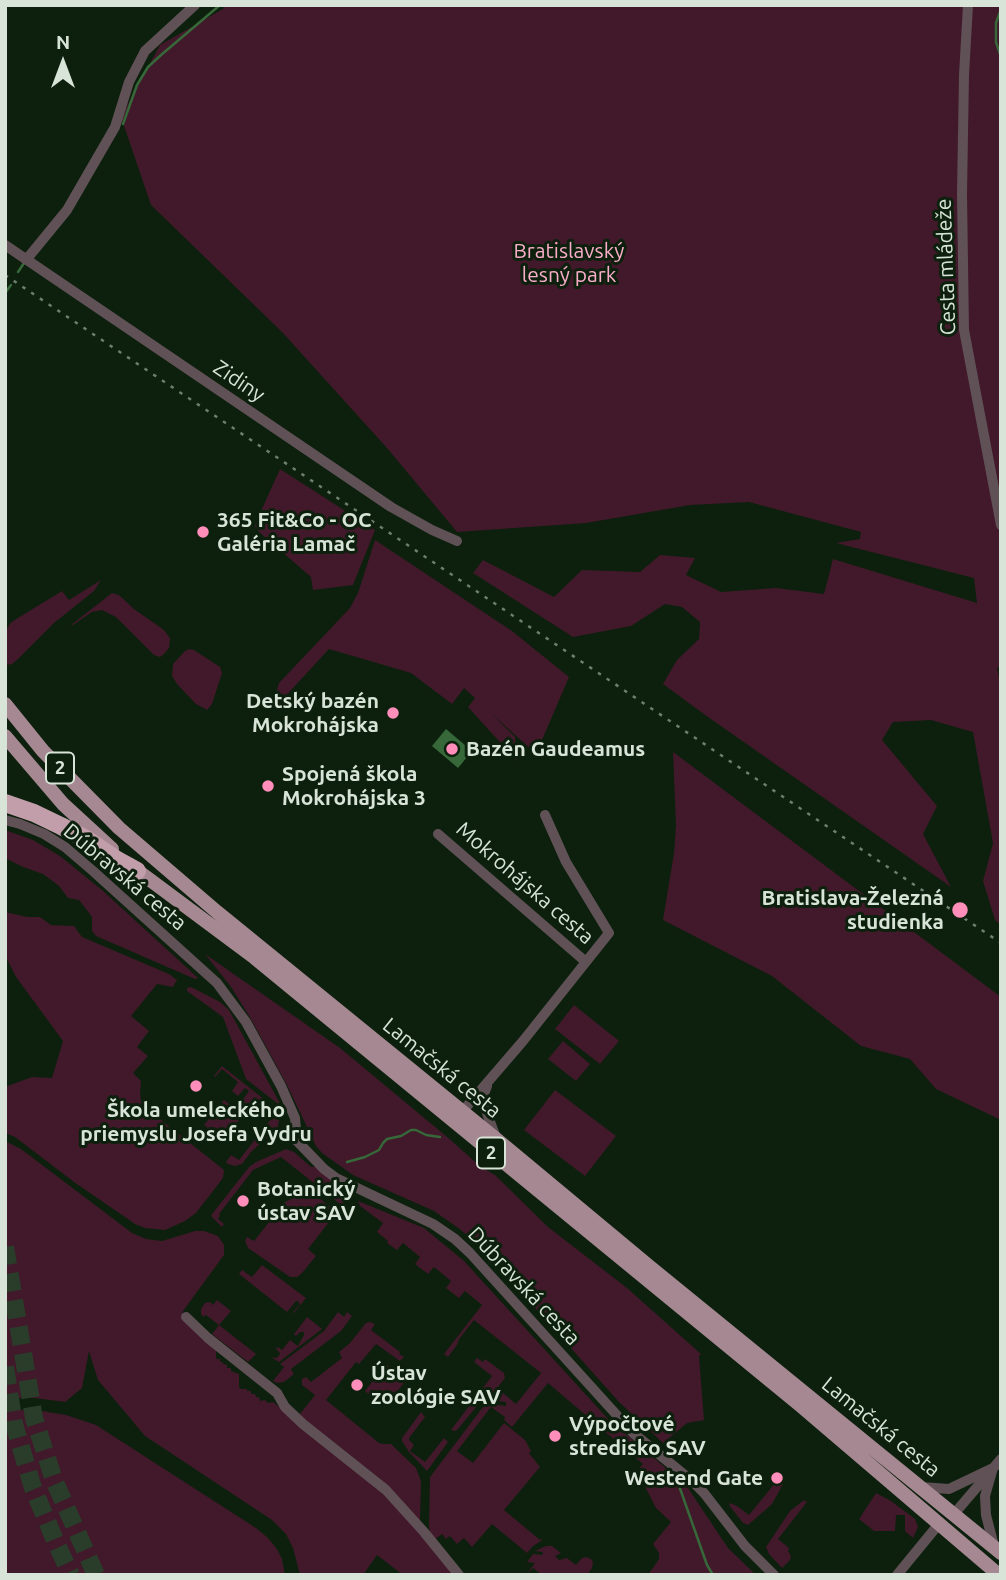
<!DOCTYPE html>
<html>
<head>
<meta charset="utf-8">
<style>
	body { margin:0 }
	#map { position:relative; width:1006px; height:1580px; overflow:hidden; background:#0c200d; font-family:Ubuntu,sans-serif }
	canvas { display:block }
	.frame { position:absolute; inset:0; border:7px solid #d7e4d7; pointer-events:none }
	.north { position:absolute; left:28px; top:28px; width:70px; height:70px; -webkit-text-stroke:5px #0c200d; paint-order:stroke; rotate:0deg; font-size:19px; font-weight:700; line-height:28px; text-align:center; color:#d7e4d7 }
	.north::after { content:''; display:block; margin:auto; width:24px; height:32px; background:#d7e4d7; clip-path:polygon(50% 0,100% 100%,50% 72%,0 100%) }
</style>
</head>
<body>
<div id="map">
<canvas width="1006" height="1580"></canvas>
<div class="frame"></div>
<div class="north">N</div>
</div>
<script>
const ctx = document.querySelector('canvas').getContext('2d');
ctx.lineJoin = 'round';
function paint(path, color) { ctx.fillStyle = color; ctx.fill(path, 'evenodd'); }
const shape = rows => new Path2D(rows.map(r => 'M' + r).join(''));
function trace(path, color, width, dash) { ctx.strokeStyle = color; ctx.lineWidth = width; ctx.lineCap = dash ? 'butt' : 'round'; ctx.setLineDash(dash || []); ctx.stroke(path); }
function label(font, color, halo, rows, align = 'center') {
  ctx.font = font + ' Ubuntu,sans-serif'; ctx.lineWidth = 6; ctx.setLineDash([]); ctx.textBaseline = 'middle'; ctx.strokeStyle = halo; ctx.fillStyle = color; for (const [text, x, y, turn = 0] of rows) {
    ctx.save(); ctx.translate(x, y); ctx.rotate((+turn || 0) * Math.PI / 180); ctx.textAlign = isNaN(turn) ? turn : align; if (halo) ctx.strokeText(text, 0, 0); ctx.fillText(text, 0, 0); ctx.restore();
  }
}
paint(shape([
	[225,5,1001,5,1001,667,997,668,1001,685,1001,925,995,920,983,881,993,843,973,732,931,720,893,722,882,740,937,806,923,834,951,887,708,717,663,684,677,660,699,639,700,622,682,607,665,604,631,626,573,637,473,573,483,560,554,597,582,570,640,572,660,555,695,558,686,575,721,592,776,588,824,594,833,559,977,603,974,578,836,543,860,539,861,532,749,502,690,505,586,523,457,532,387,448,282,332,151,205,121,117,160,45,223,9],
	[280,469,375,530,353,585,313,590,311,577,259,532,255,526,257,520],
	[375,540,512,631,569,677,536,754,491,713,515,737,517,761,468,707,475,698,464,688,452,704,411,673,329,649,281,701,275,697,279,683,350,608,358,593],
	[101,580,94,591,54,623,18,659,12,664,5,665,7,630,9,625,13,621,62,591,69,600],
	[112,593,119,595,134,609,164,630,170,638,169,648,164,654,160,657,154,655,116,617,102,610,92,612,73,625,71,625],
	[189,649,194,650,220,667,222,673,212,704,207,710,196,704,177,684,172,676,173,664,185,651],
	[673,752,1001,997,1001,1120,936,1089,910,1059,861,1046,772,976,663,920,674,853,676,826],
	[5,830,33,840,60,856,102,890,198,978,195,979,96,936,92,931,92,917,79,900,68,898,59,886,43,874,23,867,5,858],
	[5,912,27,917,40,917,51,925,74,926,82,937,169,974,177,980,173,987,157,984,131,1016,149,1031,137,1047,148,1056,133,1073,141,1081,140,1094,141,1101,145,1107,224,1170,223,1178,196,1213,185,1221,165,1230,145,1228,135,1224,74,1182,15,1137,5,1133,5,1087,32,1077,52,1078,63,1041,16,977,5,955],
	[205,954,340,1048,446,1136,481,1167,495,1175,548,1227,627,1288,701,1354,699,1356,704,1420,687,1423,663,1443,619,1402,486,1253,461,1230,434,1211,353,1175,322,1153,316,1146,287,1085,251,1019,231,987],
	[191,987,220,1002,229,1010,282,1107,246,1079,223,1017,187,991,187,988],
	[574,1005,619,1041,600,1064,555,1029],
	[563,1041,590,1064,576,1081,548,1059],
	[222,1066,265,1100,259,1108,252,1104,223,1140,204,1125,224,1100,236,1109,249,1091,245,1088,238,1096,232,1091,238,1082,222,1069,215,1077,214,1076],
	[555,1090,616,1136,585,1176,524,1130],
	[268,1106,280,1115,276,1137,272,1136,264,1140,251,1152,242,1164,235,1166,228,1164,226,1162,231,1155,239,1160,271,1119,264,1112],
	[5,1141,21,1149,132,1233,146,1239,162,1241,195,1231,204,1231,218,1236,224,1245,224,1255,183,1311,182,1319,216,1348,216,1359,220,1359,220,1362,223,1362,223,1364,227,1365,227,1368,231,1368,231,1371,239,1374,239,1387,241,1389,247,1389,247,1391,251,1391,251,1394,255,1394,256,1397,259,1397,260,1401,265,1400,268,1403,273,1402,366,1477,400,1510,453,1575,403,1575,377,1555,363,1575,300,1575,293,1548,286,1534,272,1520,145,1436,98,1380,89,1351,82,1388,65,1402,35,1398,5,1398],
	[286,1149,294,1152,311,1167,316,1167,344,1191,348,1197,343,1203,340,1204,281,1157,253,1170,219,1214,220,1215,218,1219,224,1224,222,1227,211,1216,212,1214,249,1167,256,1162],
	[309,1190,337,1212,308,1249,316,1256,302,1273,297,1277,290,1277,248,1248,245,1241,247,1237,254,1241,285,1202],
	[358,1201,424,1228,464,1261,609,1420,686,1485,728,1548,756,1575,648,1575,659,1559,659,1553,653,1544,671,1522,656,1508,637,1471,643,1464,548,1383,512,1427,504,1420,505,1417,491,1407,457,1451,473,1463,504,1423,525,1440,531,1451,529,1453,540,1467,504,1510,540,1540,543,1538,541,1541,533,1546,527,1553,492,1524,472,1547,464,1538,457,1544,450,1536,446,1539,442,1534,434,1540,430,1533,429,1526,430,1477,483,1407,492,1404,506,1406,506,1402,482,1400,458,1429,455,1431,451,1430,492,1376,474,1362,477,1358,483,1362,485,1359,504,1373,505,1378,497,1388,516,1404,541,1373,474,1320,459,1339,457,1345,448,1357,444,1354,482,1305,465,1291,459,1298,446,1288,451,1281,434,1267,428,1274,415,1264,420,1257,403,1243,397,1250,387,1243,388,1241,377,1232,383,1223,360,1206],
	[262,1265,306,1298,294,1313,293,1312,300,1305,298,1301,296,1301,287,1312,239,1274,242,1270,252,1277],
	[217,1300,231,1311,219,1325,256,1354,248,1362,212,1334,219,1325,206,1315,203,1317,201,1314,201,1309,205,1303,210,1302,213,1305],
	[338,1312,344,1317,347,1312,352,1316,341,1331,291,1369,294,1374,284,1382,277,1383,273,1381,284,1367,280,1364,324,1331],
	[307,1317,322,1329,279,1362,271,1357,276,1358,279,1356,280,1353,276,1349,278,1347,282,1350,290,1340,298,1346,304,1335,304,1332,300,1332,296,1336,294,1334],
	[370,1322,375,1324,371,1330,400,1352,399,1354,404,1357,400,1361,376,1344,359,1364,356,1362,326,1400,379,1443,383,1444,391,1444,416,1468,421,1481,420,1521,380,1479,299,1415,315,1395,302,1385,302,1379,306,1377,311,1382,342,1358,339,1352,350,1343,366,1323],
	[386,1364,407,1379,385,1407,365,1391],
	[5,1409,42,1411,66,1415,96,1425,256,1528,268,1538,277,1549,282,1559,285,1575,5,1575],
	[421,1412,425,1417,409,1438,409,1440,414,1445,410,1451,425,1462,444,1438,448,1442,427,1471,409,1452,402,1441,402,1438],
	[780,1477,783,1484,772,1504,748,1525,743,1523,729,1505,730,1503,737,1506,749,1515],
	[876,1493,891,1501,915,1519,918,1527,913,1538,905,1531,905,1515,896,1515,895,1531,874,1531,859,1519],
	[804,1500,807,1502,778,1539,789,1548,788,1551,791,1556,790,1560,782,1568,769,1554,766,1547,790,1511],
	[546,1546,552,1546,561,1553,555,1556,559,1560,567,1558,576,1565,582,1558,586,1557,591,1559,593,1562,592,1568,587,1575,542,1575,533,1568,526,1575,535,1563,527,1562,533,1554,542,1555,543,1552,535,1551]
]), '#41192a');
paint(shape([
	[446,729,472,751,458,768,432,746]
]), '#366839');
trace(shape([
	[1001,9,996,23,996,42,1001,57],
	[1001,106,1001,121],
	[123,124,137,85,148,67,161,55,220,5],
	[18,272,24,263],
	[5,293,11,285],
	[347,1162,365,1157,379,1150,383,1143,387,1139,401,1136,411,1130,416,1130,426,1135,440,1137],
	[677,1480,707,1565,713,1575]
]), '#366839', 2.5);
trace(shape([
	[5,1247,34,1418,54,1480,96,1575],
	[5,1367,14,1424,33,1488,57,1545,71,1575]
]), '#2a3d2b', 18, [18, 9]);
trace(shape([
	[968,5,964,75,962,194,964,330,1001,525],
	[5,245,391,507,432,530,457,541],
	[26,260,67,210,115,127,129,82,145,51,195,5],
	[5,820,20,824,44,834,65,847,93,871,217,983,246,1022,281,1086,295,1118,297,1141,324,1169,336,1178,433,1224,455,1239,470,1253,633,1433,692,1481,704,1493,745,1546,774,1575],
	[438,834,586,962],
	[487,1086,484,1094,484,1105,496,1138],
	[462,1112,523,1041,609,933,566,862,545,815],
	[186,1317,208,1338,277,1393,285,1407,303,1424,386,1490,424,1532,459,1575],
	[993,1468,985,1496,986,1515,994,1546],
	[921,1487,949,1489,993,1468],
	[954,1514,1001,1459],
	[897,1575,938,1525]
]), '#605156', 10);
trace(shape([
	[5,704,43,751,119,828,217,912,496,1139,651,1268,1001,1553],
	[5,736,63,804,112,849],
	[130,865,255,958,800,1405,999,1575]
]), '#a68892', 14);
trace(shape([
	[5,803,34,813,61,826,86,839,117,860,137,871]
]), '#c19eaa', 18);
trace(shape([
	[5,275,1001,943]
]), '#6d7e6e', 2.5, [3.5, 7]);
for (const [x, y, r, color] of [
	[203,532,7,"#ff8eba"],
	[393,713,7,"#ff8eba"],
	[452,749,7,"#ff8eba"],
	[268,786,7,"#ff8eba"],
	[960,910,9,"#ff8eba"],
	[196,1086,7,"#ff8eba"],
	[243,1201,7,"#ff8eba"],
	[357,1385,7,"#ff8eba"],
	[555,1436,7,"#ff8eba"],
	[777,1478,7,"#ff8eba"]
]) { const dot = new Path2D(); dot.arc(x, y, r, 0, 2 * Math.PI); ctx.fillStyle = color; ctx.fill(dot); trace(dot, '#0c200d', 2.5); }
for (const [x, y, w] of [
	[60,768,28],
	[491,1153,28]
]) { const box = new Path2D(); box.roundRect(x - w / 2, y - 15.5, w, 31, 5); ctx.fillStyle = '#0c200d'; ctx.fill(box); trace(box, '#d7e4d7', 2); }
label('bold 19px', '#d7e4d7', null, [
	["2",60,768],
	["2",491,1153]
]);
label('21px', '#fbadc9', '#0c200d', [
	["Bratislavský",569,251],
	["lesný park",569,275]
]);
label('21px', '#d7e4d7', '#0c200d', [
	["Cesta mládeže",946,267,-92],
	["Zidiny",239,381,34],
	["Dúbravská cesta",125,877,40],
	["Mokrohájska cesta",525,883,41],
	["Lamačská cesta",442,1068,39],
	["Dúbravská cesta",524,1286,47],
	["Lamačská cesta",881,1427,39]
]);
label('bold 21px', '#d7e4d7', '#0c200d', [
	["365 Fit&Co - OC",217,520],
	["Galéria Lamač",217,544],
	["Detský bazén",379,701,"right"],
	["Mokrohájska",379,725,"right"],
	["Bazén Gaudeamus",466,749],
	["Spojená škola",282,774],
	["Mokrohájska 3",282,798],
	["Bratislava-Železná",944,898,"right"],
	["studienka",944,922,"right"],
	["Škola umeleckého",196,1110,"center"],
	["priemyslu Josefa Vydru",196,1134,"center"],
	["Botanický",257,1189],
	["ústav SAV",257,1213],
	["Ústav",371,1373],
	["zoológie SAV",371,1397],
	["Výpočtové",569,1424],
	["stredisko SAV",569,1448],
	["Westend Gate",763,1478,"right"]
], 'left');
</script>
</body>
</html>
